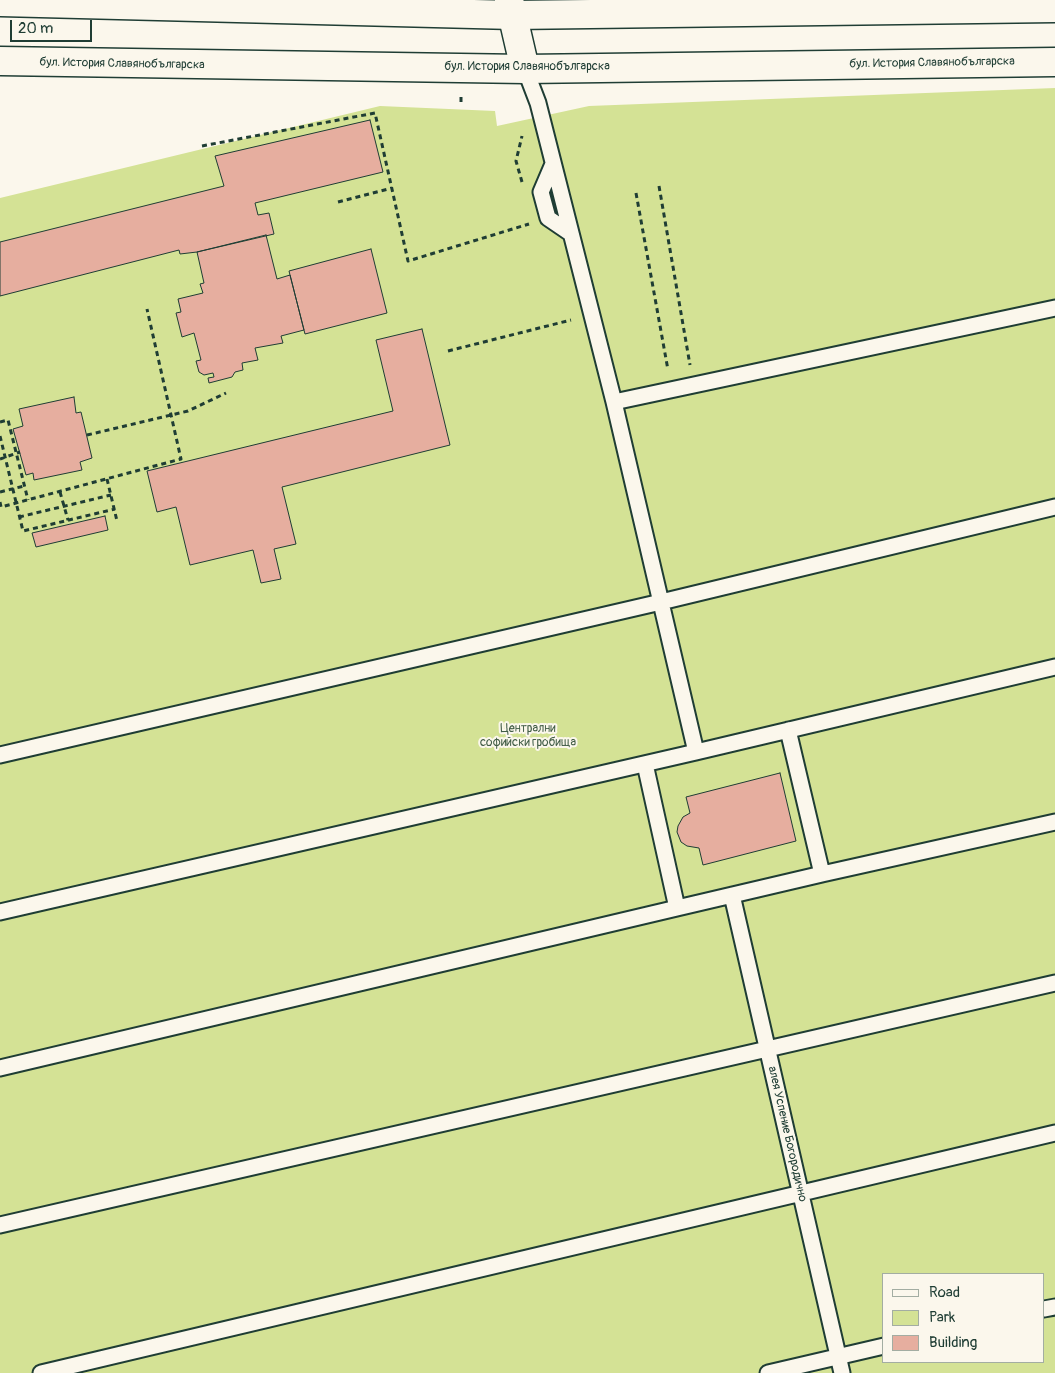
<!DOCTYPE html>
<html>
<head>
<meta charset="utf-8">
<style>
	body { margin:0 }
	#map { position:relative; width:1055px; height:1373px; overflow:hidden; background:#fbf7ec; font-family:Pangolin,sans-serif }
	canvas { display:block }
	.legend { position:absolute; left:882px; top:1273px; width:162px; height:90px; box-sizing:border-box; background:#fbf7ec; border:1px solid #a3ada2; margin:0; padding:6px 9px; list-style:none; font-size:15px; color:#1f3d34 }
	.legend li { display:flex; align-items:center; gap:10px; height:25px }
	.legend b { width:25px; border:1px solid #a3ada2 }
	.scale { position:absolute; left:10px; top:20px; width:82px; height:22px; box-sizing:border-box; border:2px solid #1f3d34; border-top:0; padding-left:6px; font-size:15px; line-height:18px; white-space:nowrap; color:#1f3d34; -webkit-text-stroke:4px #fbf7ec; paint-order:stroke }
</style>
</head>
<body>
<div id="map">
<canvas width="1055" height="1373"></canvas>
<ul class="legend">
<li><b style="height:6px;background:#fbf7ec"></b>Road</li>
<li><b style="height:14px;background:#d4e295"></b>Park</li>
<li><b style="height:14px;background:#e6ae9f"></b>Building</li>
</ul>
<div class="scale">20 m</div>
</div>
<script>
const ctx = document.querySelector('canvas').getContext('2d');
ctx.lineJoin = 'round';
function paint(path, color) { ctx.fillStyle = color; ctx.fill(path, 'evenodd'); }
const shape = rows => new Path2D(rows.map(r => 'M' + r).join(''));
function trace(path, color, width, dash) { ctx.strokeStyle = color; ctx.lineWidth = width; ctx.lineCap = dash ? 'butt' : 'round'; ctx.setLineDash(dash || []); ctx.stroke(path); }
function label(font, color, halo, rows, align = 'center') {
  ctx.font = font + ' Pangolin,sans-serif'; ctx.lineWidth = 4; ctx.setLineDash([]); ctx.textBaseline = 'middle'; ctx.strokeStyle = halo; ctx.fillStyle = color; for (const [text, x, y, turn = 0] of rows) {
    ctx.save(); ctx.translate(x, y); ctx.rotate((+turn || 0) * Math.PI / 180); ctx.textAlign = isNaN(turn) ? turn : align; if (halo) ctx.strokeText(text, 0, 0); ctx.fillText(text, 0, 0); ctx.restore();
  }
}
paint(shape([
	[1055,88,1055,1373,0,1373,0,198,380,106,495,111,497,126,589,106],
	[884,1274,1044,1274,1044,1362,884,1362]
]), '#d4e295');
const building = shape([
	[370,120,383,172,255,203,258,215,269,213,274,234,197,252,180,254,179,250,0,296,0,242,224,186,215,156,370,120],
	[266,235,277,279,290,275,304,330,281,336,283,343,255,348,258,360,242,363,243,370,235,372,232,377,209,383,208,378,214,377,213,373,204,375,199,372,196,361,201,360,194,333,182,337,176,313,181,312,178,299,203,293,200,284,204,283,197,252,266,235],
	[371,249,387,313,305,334,289,271,371,249],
	[422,329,450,445,282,487,296,544,274,549,281,579,261,583,253,550,190,565,176,507,157,512,147,471,393,411,376,340,422,329],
	[74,397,76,413,81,412,92,458,80,462,82,470,34,480,33,473,26,475,13,429,23,426,19,409,74,397],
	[105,516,108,530,36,547,32,533,105,516],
	[780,773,796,841,703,865,699,848,687,846,681,842,677,832,678,826,683,817,690,813,686,797,780,773]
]);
paint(building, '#e6ae9f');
trace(building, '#1f3d34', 1);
const lane = shape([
	[525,69,538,103,614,402,696,752],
	[553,164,541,192,548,218,570,233],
	[614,402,1055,308],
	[0,755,661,602,1055,507],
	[645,764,677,908,822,874,788,730],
	[822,874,1055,822],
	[732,895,842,1373],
	[0,912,696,752,1055,667],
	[0,1068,677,908],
	[0,1225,1055,983],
	[1044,1309,1055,1307],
	[41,1373,1055,1133],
	[768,1373,884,1346]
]);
const street = shape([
	[509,0,525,69]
]);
const secondary = shape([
	[0,2,513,15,1055,8],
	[0,61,525,69,1055,62]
]);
trace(lane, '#1f3d34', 19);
trace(street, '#1f3d34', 31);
trace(secondary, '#1f3d34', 31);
trace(shape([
	[461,102,461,94],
	[202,146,375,113,408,261,529,224],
	[522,182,516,161,522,136],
	[659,186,690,365],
	[636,193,668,370],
	[338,202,392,188],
	[448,351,571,320],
	[0,422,8,420,28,500],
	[87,435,188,411,226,393],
	[0,436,23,531,115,509],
	[0,459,20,452],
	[107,479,117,521],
	[0,492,24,486],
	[60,492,68,520],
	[0,502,1,507,181,459,147,309],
	[19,517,111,495]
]), '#1f3d34', 3, [5, 4]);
trace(lane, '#fbf7ec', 15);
trace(street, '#fbf7ec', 28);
trace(secondary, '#fbf7ec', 28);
label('12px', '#1f3d34', '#fbf7ec', [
	["бул. История Славянобългарска",932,63,-1],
	["бул. История Славянобългарска",122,64,1],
	["бул. История Славянобългарска",527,67],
	["алея Успение Богородично",787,1134,77]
]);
label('12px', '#435e47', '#fbf7ec', [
	["Централни",528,729],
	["софийски гробища",528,743]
]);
</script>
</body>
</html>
